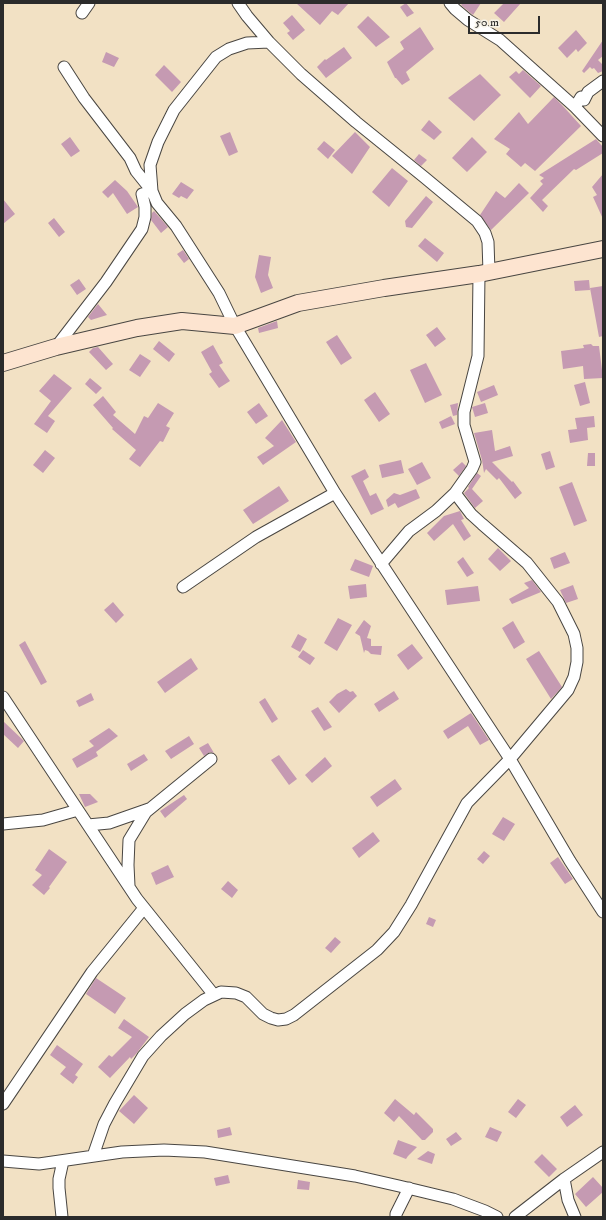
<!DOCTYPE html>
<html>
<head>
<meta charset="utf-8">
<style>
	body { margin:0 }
	#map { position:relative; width:606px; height:1220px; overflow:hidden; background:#f2e1c4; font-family:"IM FELL DW Pica",serif }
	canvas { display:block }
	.frame { position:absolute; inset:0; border:4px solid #2b2b2b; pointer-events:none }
	.scale { position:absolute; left:468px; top:16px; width:72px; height:18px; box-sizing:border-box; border:2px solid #2b2b2b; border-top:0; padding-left:5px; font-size:12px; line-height:14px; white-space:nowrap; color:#2b2b2b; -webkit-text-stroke:3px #f7f3e8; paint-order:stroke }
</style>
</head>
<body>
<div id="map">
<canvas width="606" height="1220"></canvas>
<div class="frame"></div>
<div class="scale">50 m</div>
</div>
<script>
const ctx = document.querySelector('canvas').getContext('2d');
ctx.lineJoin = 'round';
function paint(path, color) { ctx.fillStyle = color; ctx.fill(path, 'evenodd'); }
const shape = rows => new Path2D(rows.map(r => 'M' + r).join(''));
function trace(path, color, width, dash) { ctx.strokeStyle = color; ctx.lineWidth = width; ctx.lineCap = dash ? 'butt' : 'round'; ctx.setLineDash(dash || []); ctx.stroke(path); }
paint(shape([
	[296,3,349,3,338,15,332,11,320,25],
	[406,3,414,13,407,17,400,7],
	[463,3,481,3,473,15,461,5],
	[504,3,521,3,504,22,494,13],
	[292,15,305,30,293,40,287,33,290,31,283,23],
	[368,16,390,37,376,47,357,27],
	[420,27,434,49,406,72,410,80,402,85,396,78,395,78,387,62,404,49,400,42],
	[576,30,587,43,578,52,576,49,567,58,558,48],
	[603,40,603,56,598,60,603,65,603,71,598,73,594,68,592,69,590,67,584,73,582,71],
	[344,47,352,58,326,78,317,67,325,59,326,60],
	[106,52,119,58,114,67,102,62],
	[164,65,181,82,172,92,155,75],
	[523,70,541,86,530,98,509,77,516,71,519,74],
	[480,74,501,95,474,121,448,98],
	[554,97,562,105,581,126,535,171,525,163,521,167,506,154,510,149,494,139,519,112,528,124],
	[429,120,442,132,434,140,421,130],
	[230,132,238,152,229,156,220,136],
	[355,132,370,147,352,174,332,156],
	[70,137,80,151,71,157,61,144],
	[472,137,487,152,467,172,452,158],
	[596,139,603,147,603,153,576,170,574,169,542,200,548,206,543,212,530,198,543,184,540,181,544,178,539,175],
	[324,141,335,150,328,159,317,149],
	[419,154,427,160,421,166,414,160],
	[392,168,408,181,389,207,372,192],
	[603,174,603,219,593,197,597,195,592,187],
	[115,180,127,191,138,207,127,214,113,193,108,198,102,192],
	[181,182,194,190,187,199,181,196,179,198,172,194],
	[519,183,529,193,491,230,480,215,496,191,505,198],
	[426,196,433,202,412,228,406,227,405,221],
	[3,199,15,214,3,224],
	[154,211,168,227,161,233,151,220,152,213],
	[54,218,65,232,59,237,48,223],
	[425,238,444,253,437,262,418,246],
	[183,250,189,259,184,263,177,254],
	[259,255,271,257,268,275,273,288,261,293,255,277],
	[79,279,86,289,77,295,70,285],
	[589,280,590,290,575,291,574,281],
	[603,286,603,336,599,337,590,288],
	[98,304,107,315,91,320,88,317],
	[277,321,278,328,259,333,258,328],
	[437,327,446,339,435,347,426,335],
	[337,335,352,358,341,365,326,342],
	[159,341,175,354,169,362,153,349],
	[591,344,593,346,599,346,603,378,584,379,583,366,563,369,561,351,584,348,583,345],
	[213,345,223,363,219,365,230,381,219,388,209,374,212,372,201,352],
	[98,347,113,364,106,370,89,352,93,348],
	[140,354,151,361,140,377,129,370],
	[426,363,442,395,425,403,410,370],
	[54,374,72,388,48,416,55,421,47,433,34,424,51,401,39,391],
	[90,378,102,388,96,394,85,384],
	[585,382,590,403,580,406,574,385],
	[494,385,498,395,481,402,477,392],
	[375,392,390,414,379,422,364,400],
	[103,396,116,412,113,415,135,434,144,416,148,418,158,403,174,413,166,426,170,428,163,442,160,441,140,467,129,459,136,450,112,429,113,428,93,405],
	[259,403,268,416,256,424,247,412],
	[458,403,457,415,453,416,450,405],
	[485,403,488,413,475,417,472,407],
	[451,416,455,424,442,429,439,422],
	[594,416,595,427,587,428,588,440,570,443,568,430,577,429,575,418],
	[282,420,296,442,263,465,257,457,274,446,265,438],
	[492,430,495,451,510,446,513,456,492,462,512,482,513,481,522,493,515,499,499,478,497,480,486,469,484,473,482,460,474,433],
	[45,450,55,458,43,473,33,465],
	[550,451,555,467,546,470,541,454],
	[588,453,595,453,595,466,587,466],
	[401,460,404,473,382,478,379,465],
	[422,462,431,478,417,485,408,469],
	[462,462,466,466,459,476,453,470],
	[365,469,369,477,363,481,370,496,376,493,384,509,371,515,351,476],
	[477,473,481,476,472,489,483,501,475,508,464,493,469,488,468,487],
	[572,482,587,521,574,526,559,487],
	[279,486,289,501,253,524,243,510],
	[416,489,420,498,398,508,395,503,388,507,386,500,394,493,400,495],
	[460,511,464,519,461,520,471,536,464,541,453,524,434,541,427,533,444,516],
	[498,548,511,561,500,571,488,559],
	[565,552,570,563,554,569,550,558],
	[463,557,474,573,467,577,457,562],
	[355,559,373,566,369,577,350,570],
	[532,580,541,592,512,604,509,599,529,588,524,583],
	[366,584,367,597,350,599,348,586],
	[573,585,578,599,566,603,560,590],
	[478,586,480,601,447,605,445,590],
	[113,602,124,615,116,623,104,610],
	[338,618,352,625,337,651,324,643],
	[364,620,371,626,367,638,371,639,371,646,382,646,381,655,371,654,368,651,365,650,364,653,360,636,355,633],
	[513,621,525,642,514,649,502,628],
	[298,634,307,639,300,652,291,647],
	[25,641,47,682,41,685,19,645],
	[412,644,423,658,408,670,397,655],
	[303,650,315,658,310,665,298,657],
	[539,651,562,687,551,699,526,659],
	[191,658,198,669,165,693,157,682],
	[346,689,350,692,353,691,357,696,339,713,329,702,337,694],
	[394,691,399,699,379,712,374,704],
	[91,693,94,700,79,707,76,701],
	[265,698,278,719,272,723,259,702],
	[318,707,332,727,324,731,311,711],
	[471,713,489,740,480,745,468,726,448,739,443,731],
	[3,721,24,741,18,748,3,734],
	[109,728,118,736,96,752,98,756,77,768,72,759,94,746,89,741],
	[189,736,194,744,171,759,165,751],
	[208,743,214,753,210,752,204,756,199,748],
	[144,754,148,760,131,771,127,764],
	[279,755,297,779,289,785,271,760],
	[325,757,332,766,312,783,305,775],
	[395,779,402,789,377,807,370,797],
	[79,794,90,794,98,802,85,807],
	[184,795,187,799,165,818,160,811],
	[503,817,515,824,504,841,492,834],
	[373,832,380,841,359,858,352,848],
	[49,849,67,862,49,887,50,888,44,895,32,885,42,875,35,870],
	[484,851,490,856,483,864,477,859],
	[558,857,573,879,565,884,550,863],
	[168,865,174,877,156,885,151,873],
	[228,881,238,890,232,898,221,889],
	[429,917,436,920,433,927,426,924],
	[335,937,341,942,331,953,325,948],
	[96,978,126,998,115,1014,86,994],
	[124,1019,149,1037,136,1054,131,1059,130,1057,110,1078,98,1067,109,1055,112,1057,132,1037,118,1028],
	[57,1045,83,1064,75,1075,78,1077,73,1084,60,1074,66,1067,50,1055],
	[134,1095,148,1108,134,1124,119,1111],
	[395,1099,414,1115,416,1112,433,1129,433,1132,425,1140,422,1140,399,1116,394,1122,384,1113],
	[518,1099,526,1105,516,1118,508,1112],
	[575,1105,583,1115,567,1127,560,1117],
	[230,1127,232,1135,218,1138,217,1130],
	[490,1127,502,1132,497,1142,485,1137],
	[456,1132,462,1139,451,1146,446,1139],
	[398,1140,417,1147,408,1156,406,1159,393,1154],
	[428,1151,435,1154,432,1164,417,1159],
	[542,1154,557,1169,549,1177,534,1162],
	[228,1175,230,1183,216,1186,214,1178],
	[593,1177,603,1188,603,1192,586,1207,575,1194],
	[298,1180,310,1182,309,1190,297,1189]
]), '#c59ab2');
const minor = shape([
	[238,3,247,16,269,42,301,74,356,122,424,177,477,221,485,233,488,242,489,272],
	[450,3,455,9,468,20,500,40,575,107,603,136],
	[82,13,89,3],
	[64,67,84,98,130,158,136,171,152,191,157,203,176,226,219,293,235,326,335,493,510,759,570,861,603,912],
	[575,107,581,97,584,100,588,92,603,81],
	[56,347,106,282,142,229,145,217,145,207,142,194,152,191,150,165,158,142,174,110,216,57,229,49,247,43,269,42],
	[381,564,409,531,436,511,455,493,472,469,475,462,464,425,464,412,478,356,479,274],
	[183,587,256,537,335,493],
	[3,697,137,899,214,995],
	[3,824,43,820,78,810],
	[88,825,109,823,149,809],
	[129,886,128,865,129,840,146,812,211,759],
	[3,1104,92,972,144,908],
	[93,1156,104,1124,115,1103,143,1056,161,1036,185,1014,204,1000,221,992,236,993,246,997,263,1014,271,1018,278,1020,286,1019,294,1015,377,950,394,932,411,905,467,803,510,759,568,690,574,677,577,662,577,648,574,634,558,602,527,563,482,524,471,514,455,493],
	[3,1161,39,1164,122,1152,164,1150,205,1152,355,1176,399,1186,453,1199,485,1211,497,1217],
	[564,1179,568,1200,575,1217],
	[62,1217,59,1188,59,1179,63,1161],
	[396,1217,396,1214,409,1188],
	[515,1217,564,1179,603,1152]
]);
const secondary = shape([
	[3,363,56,347,137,328,182,321,235,326,298,303,384,288,479,274,603,249]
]);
trace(minor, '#494642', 13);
trace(secondary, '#494642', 18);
trace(minor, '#fff', 11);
trace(secondary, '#fde4d0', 16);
</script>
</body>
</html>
